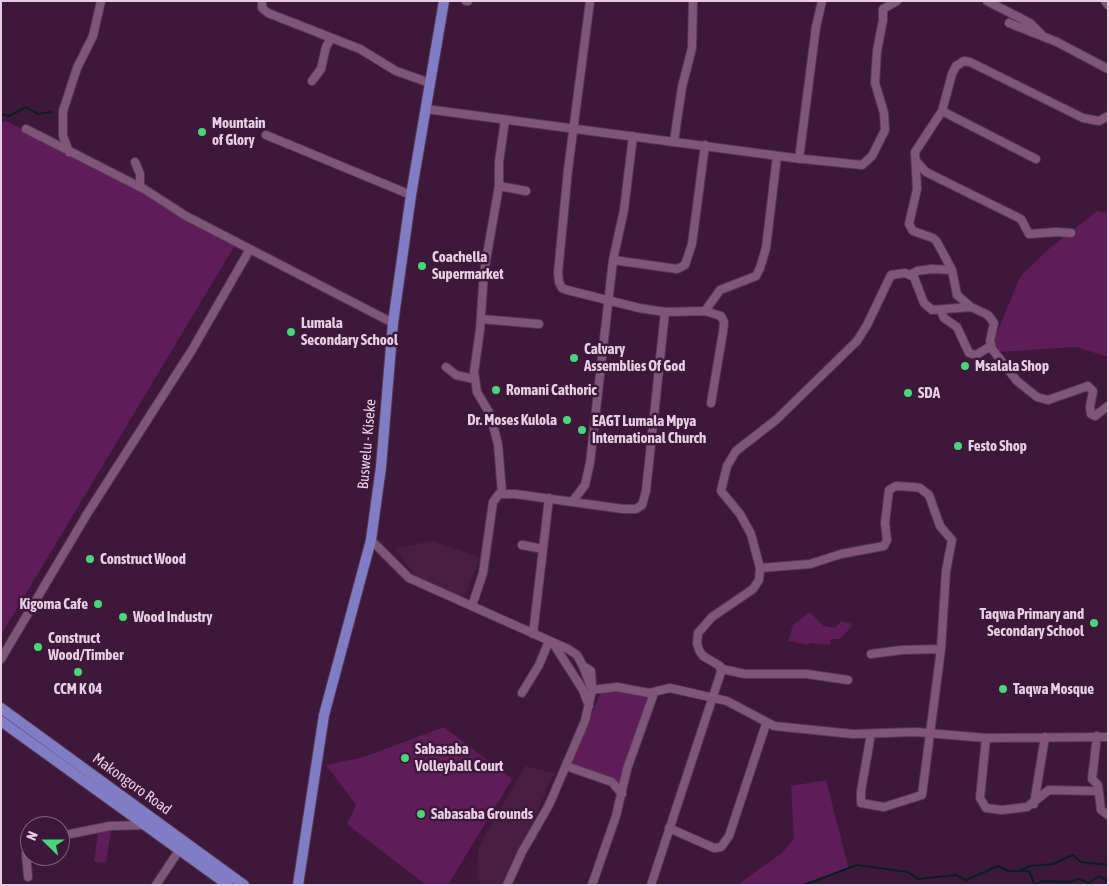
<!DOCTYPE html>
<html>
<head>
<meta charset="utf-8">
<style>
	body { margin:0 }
	#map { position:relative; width:1109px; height:886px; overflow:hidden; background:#3d183a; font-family:"Asap Condensed",sans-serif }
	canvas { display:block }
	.frame { position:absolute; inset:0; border:2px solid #e7cfe3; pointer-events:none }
	.north { position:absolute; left:20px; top:816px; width:50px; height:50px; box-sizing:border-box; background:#3d183a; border:1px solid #81617e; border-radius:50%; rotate:292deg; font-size:14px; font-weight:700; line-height:20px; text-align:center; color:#e7cfe3 }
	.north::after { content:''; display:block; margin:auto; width:18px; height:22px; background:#46d779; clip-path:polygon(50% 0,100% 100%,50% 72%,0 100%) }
</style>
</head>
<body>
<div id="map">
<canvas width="1109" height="886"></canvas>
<div class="frame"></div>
<div class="north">N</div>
</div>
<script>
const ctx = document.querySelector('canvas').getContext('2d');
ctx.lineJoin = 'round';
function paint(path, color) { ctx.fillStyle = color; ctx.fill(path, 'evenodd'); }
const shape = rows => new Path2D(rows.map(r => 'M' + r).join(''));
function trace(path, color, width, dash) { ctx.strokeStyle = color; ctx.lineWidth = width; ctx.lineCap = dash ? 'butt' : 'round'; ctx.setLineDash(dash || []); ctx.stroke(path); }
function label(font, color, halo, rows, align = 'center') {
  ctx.font = font + ' "Asap Condensed",sans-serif'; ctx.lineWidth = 5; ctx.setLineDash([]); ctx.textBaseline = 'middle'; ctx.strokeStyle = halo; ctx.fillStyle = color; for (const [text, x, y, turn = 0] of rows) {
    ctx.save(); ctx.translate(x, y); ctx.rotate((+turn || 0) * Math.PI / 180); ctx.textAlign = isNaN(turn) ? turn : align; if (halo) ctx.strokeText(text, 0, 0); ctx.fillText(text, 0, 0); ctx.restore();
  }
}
paint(shape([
	[432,541,480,557,465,597,412,576,413,572,395,548],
	[525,766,554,773,518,856,501,885,483,885,477,878,478,848]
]), '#491e45');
paint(shape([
	[6,121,141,191,235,245,1,635,1,123],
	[1097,211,1108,213,1108,357,1076,347,998,352,993,342,1021,275,1050,248],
	[810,612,824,626,835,628,841,621,850,623,852,626,840,639,831,639,830,645,810,643,808,645,788,641,793,625],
	[602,689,654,695,621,787,570,768],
	[444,727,512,779,448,885,426,885,347,824,356,805,326,765,364,757],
	[826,780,849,870,799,885,737,885,782,853,794,838,791,786],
	[111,830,106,863,94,862,98,832]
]), '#5e1c59');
trace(shape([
	[1,114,9,116,26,107,38,114,51,112],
	[1021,870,1030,866,1053,864,1073,855,1081,862,1108,865],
	[804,885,857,865,908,872,918,879,956,875,966,880,998,866,1008,871,1029,871,1035,885,1042,881,1069,882,1079,879,1089,883,1099,876,1108,882]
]), '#051f23', 2);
const minor = shape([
	[262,1,262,8,268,13,360,49,396,71,430,83],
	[466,1,468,1],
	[590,1,568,170,558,273,559,282,562,288,567,290,639,308,665,312,705,311,721,316,724,322,723,332,711,403],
	[987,1,1030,23,1042,35],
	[1105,1,1108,5],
	[1009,23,1057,42,1108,69],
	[312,81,321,69,326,47,331,38],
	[426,109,794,158,862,165,872,156,885,130,884,113,875,83,877,51,883,20,883,9,897,1],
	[942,111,1036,159],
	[26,129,144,189,186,216,393,323],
	[266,135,411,195],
	[674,141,682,87,692,48,693,1],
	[69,152,63,136,63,111,77,68,93,36,101,1],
	[799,159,816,27,822,1],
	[135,162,140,174,140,187],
	[917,162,926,172,1021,219,1029,234,1056,232,1071,233],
	[499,186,526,191],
	[613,260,677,269,685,265,692,244,705,145],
	[910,275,917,271,931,269,952,270],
	[971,307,957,295,952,270,937,242,933,238,913,231,909,224,917,189,915,152,942,111,952,74,956,66,964,61,970,62,1083,118,1099,121,1108,116],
	[705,311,720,290,756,276,760,268,766,248,777,156],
	[941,311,944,318,957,327,969,353,976,355,991,346],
	[481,319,539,324],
	[446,367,456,375,474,379],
	[502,493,498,444,490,414,477,392,474,372,480,330,484,272,499,186,499,162,505,120],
	[572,502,585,485,590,463,613,260,624,210,633,136],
	[371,540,409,578,568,649,577,655,583,666,592,690,585,721,549,805,522,852,507,885],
	[522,545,543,549],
	[760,568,810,564,841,554,884,546,887,540,885,523,889,490,896,486,913,487,920,488,929,495,940,526,952,540,946,571,941,649,922,795,884,807,861,803,861,791,871,734],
	[472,606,483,573,493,502,499,494,515,494,623,509,636,509,642,505,646,491,665,312],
	[533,634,549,498],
	[553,643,583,690,589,706],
	[871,654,902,650,941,649],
	[1,659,87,514,192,350,250,249],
	[583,666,591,671,592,686],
	[722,669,745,674,807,674,848,680],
	[592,690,617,687,649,693,670,688,727,701,774,726,853,734,915,732,986,738,1108,737],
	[522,693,539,665,549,641],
	[1097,736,1092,779,1098,785,1101,810,1108,815],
	[986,738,980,798,986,808,1002,810,1027,807,1049,790,1098,791],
	[566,766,612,782,622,794],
	[1034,804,1045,737],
	[669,828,714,848,721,847,729,836,766,724],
	[60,836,110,826,147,825],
	[28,877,26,853,30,843],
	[156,885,180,849],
	[592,885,616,816,627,769,654,693],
	[651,885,721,672,720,666,703,656,699,650,697,643,698,633,712,617,753,589,759,580,760,568,751,534,740,514,721,491,727,466,736,451,776,420,857,341,867,325,891,275,905,273,914,277,924,303,932,310,971,307,988,315,994,323,990,341,992,349,1017,381,1037,397,1048,400,1088,386,1093,391,1090,407,1091,414,1095,416,1108,406]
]);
const major = shape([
	[1,708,244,885],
	[1,721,228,885],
	[298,885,324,715,371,540,381,467,393,323,411,195,444,1]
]);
trace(minor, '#563753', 10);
trace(major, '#563753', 12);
trace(minor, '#7f557a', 8);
trace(major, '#807dc4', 10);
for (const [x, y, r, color] of [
	[202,132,5,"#46d779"],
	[422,266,5,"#46d779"],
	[291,332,5,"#46d779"],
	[574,358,5,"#46d779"],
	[965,366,5,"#46d779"],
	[496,390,5,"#46d779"],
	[908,393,5,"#46d779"],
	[567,420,5,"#46d779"],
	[582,430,5,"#46d779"],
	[958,446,5,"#46d779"],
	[90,559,5,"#46d779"],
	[98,604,5,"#46d779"],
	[123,617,5,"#46d779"],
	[1094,623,5,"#46d779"],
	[38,647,5,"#46d779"],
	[78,672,5,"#46d779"],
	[1003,689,5,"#46d779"],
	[405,758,5,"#46d779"],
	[421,814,5,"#46d779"]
]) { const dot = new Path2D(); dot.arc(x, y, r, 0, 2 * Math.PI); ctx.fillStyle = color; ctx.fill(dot); trace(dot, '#3d183a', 2); }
label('bold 15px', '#e7cfe3', '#3d183a', [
	["Mountain",212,123],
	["of Glory",212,140],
	["Coachella",432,257],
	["Supermarket",432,274],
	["Lumala",301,323],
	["Secondary School",301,340],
	["Calvary",584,349],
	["Assemblies Of God",584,366],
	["Msalala Shop",975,366],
	["Romani Cathoric",506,390],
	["SDA",918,393],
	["Dr. Moses Kulola",557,420,"right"],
	["EAGT Lumala Mpya",592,421],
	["International Church",592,438],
	["Festo Shop",968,446],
	["Construct Wood",100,559],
	["Kigoma Cafe",88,604,"right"],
	["Taqwa Primary and",1084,614,"right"],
	["Secondary School",1084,631,"right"],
	["Wood Industry",133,617],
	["Construct",48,638],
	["Wood/Timber",48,655],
	["CCM K 04",78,689,"center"],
	["Taqwa Mosque",1013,689],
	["Sabasaba",415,749],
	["Volleyball Court",415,766],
	["Sabasaba Grounds",431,814]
], 'left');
label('15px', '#e7cfe3', '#3d183a', [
	["Buswelu - Kiseke",367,444,-85],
	["Makongoro Road",132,784,36]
]);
</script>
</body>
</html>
